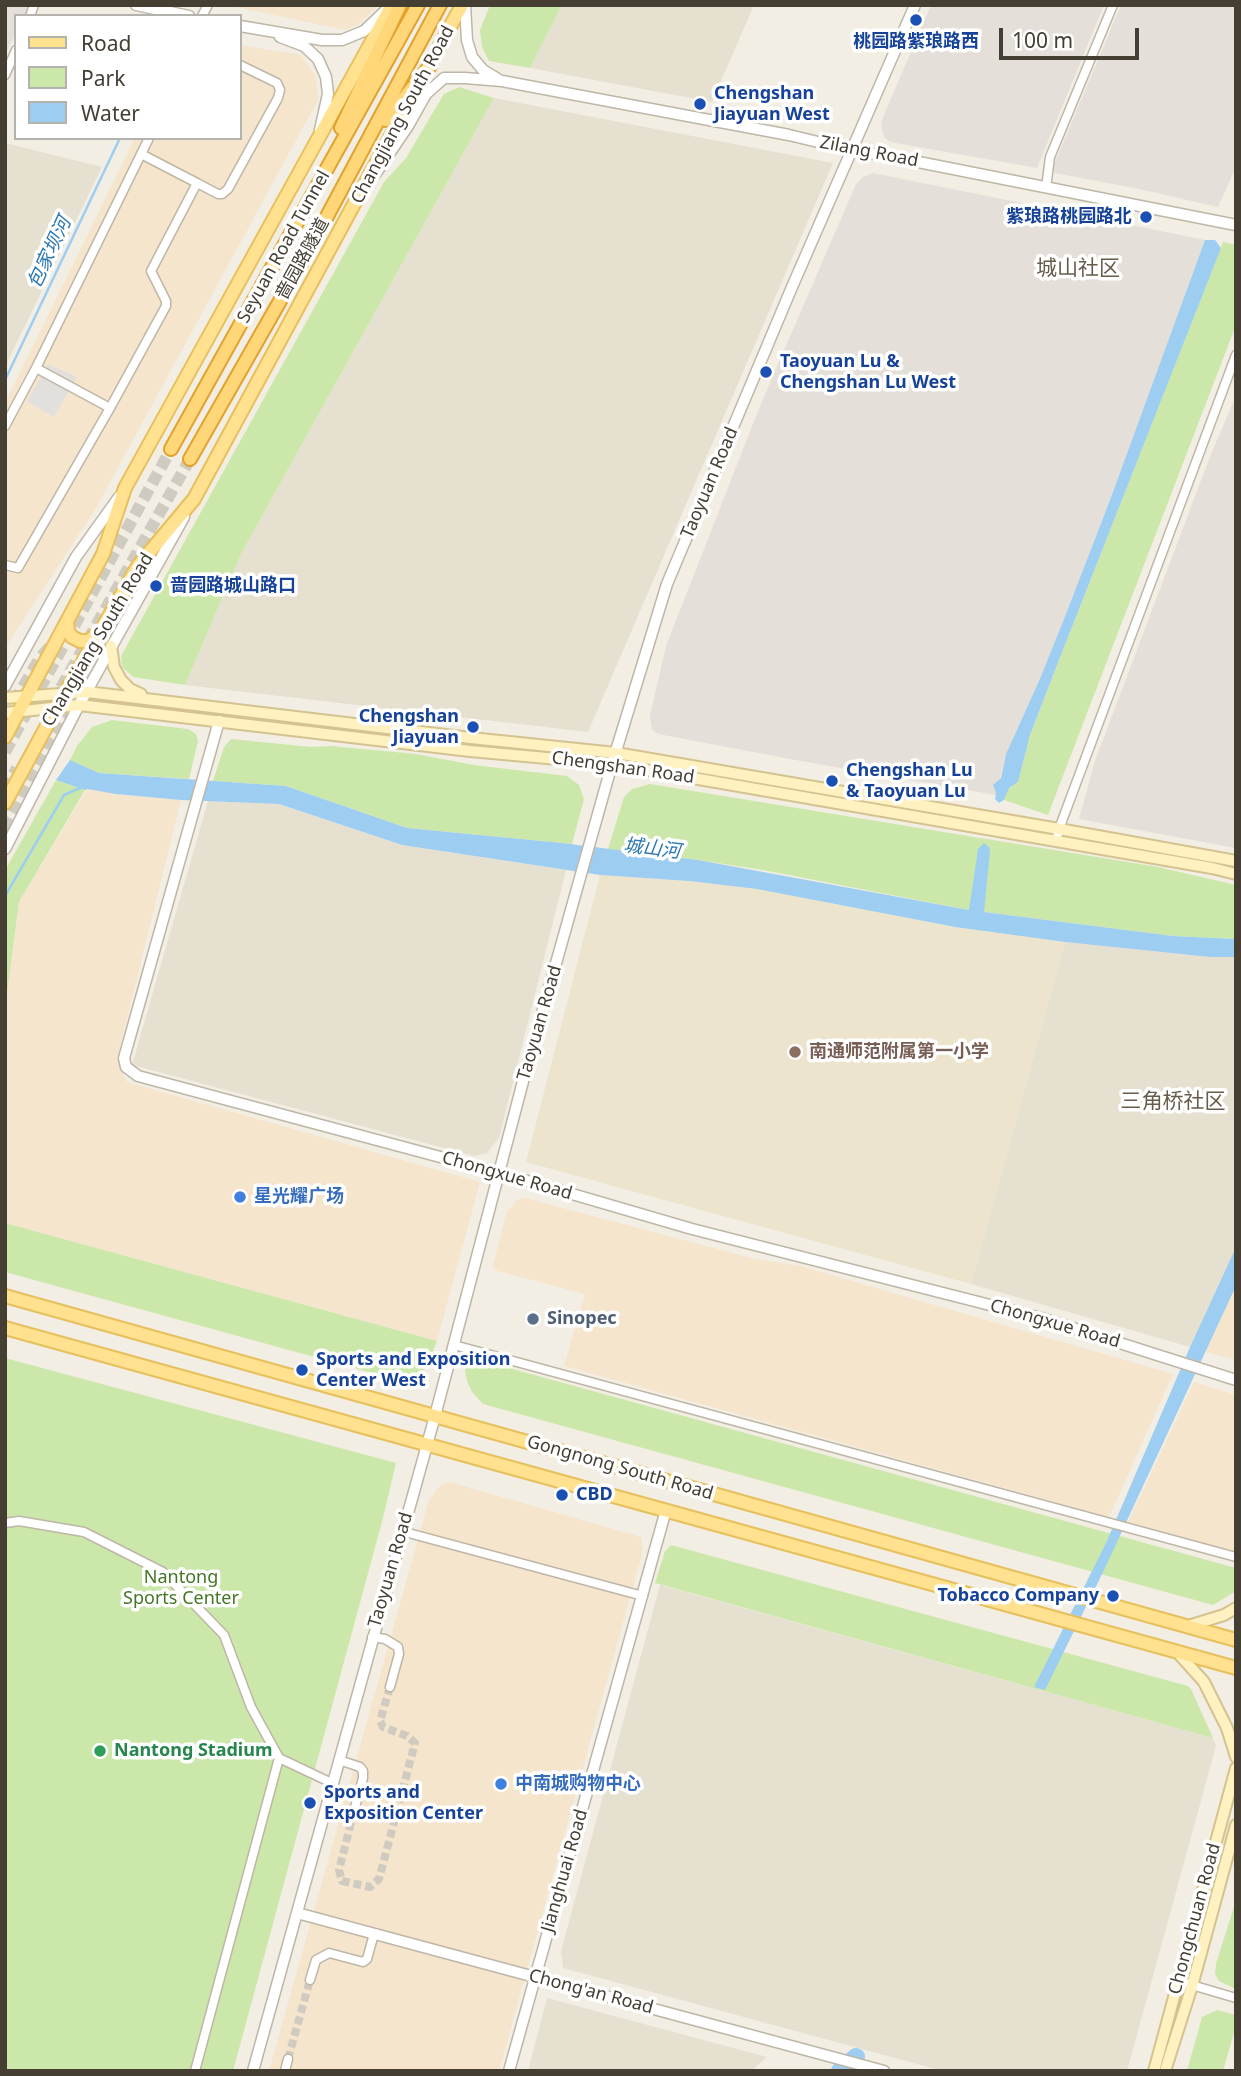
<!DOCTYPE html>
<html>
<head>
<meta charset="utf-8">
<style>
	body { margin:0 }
	#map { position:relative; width:1241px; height:2076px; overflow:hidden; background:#f2eee3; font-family:"Noto Sans",sans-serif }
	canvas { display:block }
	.frame { position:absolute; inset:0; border:7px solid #443e33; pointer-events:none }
	.legend { position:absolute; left:14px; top:14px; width:228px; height:126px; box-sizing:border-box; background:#fff; border:2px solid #b4b2ad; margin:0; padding:9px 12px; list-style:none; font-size:21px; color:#443e33 }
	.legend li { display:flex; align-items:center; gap:14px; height:35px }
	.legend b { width:35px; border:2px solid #b4b2ad }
	.scale { position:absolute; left:999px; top:28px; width:140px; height:32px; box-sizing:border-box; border:4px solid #443e33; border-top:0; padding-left:9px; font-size:21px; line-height:24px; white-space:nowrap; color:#443e33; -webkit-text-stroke:5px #fff; paint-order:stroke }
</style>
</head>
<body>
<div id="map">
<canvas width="1241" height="2076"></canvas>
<div class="frame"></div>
<ul class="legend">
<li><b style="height:9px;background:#ffe18f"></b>Road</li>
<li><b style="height:19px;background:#cbe8aa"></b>Park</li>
<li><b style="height:19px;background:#9dcef2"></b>Water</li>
</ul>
<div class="scale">100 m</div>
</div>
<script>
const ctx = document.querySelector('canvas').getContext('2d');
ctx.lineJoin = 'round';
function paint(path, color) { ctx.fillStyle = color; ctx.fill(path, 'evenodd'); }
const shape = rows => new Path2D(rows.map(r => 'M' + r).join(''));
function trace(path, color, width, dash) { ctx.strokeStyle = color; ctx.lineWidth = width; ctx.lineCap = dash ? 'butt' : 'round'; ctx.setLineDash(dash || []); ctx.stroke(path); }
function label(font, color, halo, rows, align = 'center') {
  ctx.font = font + ' "Noto Sans","Noto Sans SC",sans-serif'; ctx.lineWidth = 7; ctx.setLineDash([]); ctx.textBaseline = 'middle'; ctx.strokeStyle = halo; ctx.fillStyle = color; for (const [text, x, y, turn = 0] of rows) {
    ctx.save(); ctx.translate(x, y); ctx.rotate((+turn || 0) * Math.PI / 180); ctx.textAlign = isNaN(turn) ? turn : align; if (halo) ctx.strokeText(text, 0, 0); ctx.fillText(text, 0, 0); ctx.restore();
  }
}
paint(shape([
	[562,5,754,5,712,102,530,68],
	[494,98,833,163,588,732,185,685,241,554],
	[5,143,102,167,5,367],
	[208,801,279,804,402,845,566,870,499,1138,487,1153,474,1156,132,1065],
	[1065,942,1210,957,1236,957,1236,1247,1190,1347,971,1284],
	[660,1585,1213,1738,1216,1746,1127,2071,943,2071,563,1968,561,1951],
	[547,1998,767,2057,751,2071,528,2071]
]), '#e6e0d1');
paint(shape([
	[226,5,379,5,359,24,345,30],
	[240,45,301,55,316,77,318,100,96,508,5,648,5,403,135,138,240,138],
	[87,789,116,794,181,800,117,1059,127,1082,480,1182,437,1341,5,1223,5,1009,19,902],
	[525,1198,755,1259,800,1266,1173,1374,1109,1517,564,1366,585,1294,497,1271,493,1267,507,1211,517,1200],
	[1236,1286,1236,1360,1205,1352],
	[1194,1382,1236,1395,1236,1552,1128,1522],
	[450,1482,641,1537,642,1544,642,1554,499,2071,269,2071,429,1500,437,1489,442,1484]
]), '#f6e5cd');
paint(shape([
	[5,5,29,5,24,16,16,16,16,33,5,54],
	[931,5,1104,5,1037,168,890,142,884,137,881,125,883,117],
	[1121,5,1236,5,1236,167,1218,207,1144,190,1055,173,1053,167],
	[873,173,1205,240,1110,500,1064,619,1039,681,1006,754,996,795,801,761,658,734,652,730,650,716,666,646,760,406,856,184,863,177],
	[1236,396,1236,848,1079,819,1095,761,1211,454]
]), '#e4dfd8');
paint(shape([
	[600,875,689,881,757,889,955,927,1065,942,971,1284,526,1162]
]), '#ece4cc');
paint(shape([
	[490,5,562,5,530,68,489,61,482,47,480,30],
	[459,87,494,98,241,554,185,685,133,677,122,667,121,656,384,182,406,158,444,94],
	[1223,242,1236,245,1236,325,1048,815,1004,800,1007,790,1018,782,1030,735,1059,660],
	[112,720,188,729,196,734,198,741,189,779,99,773,70,760,77,746,92,727],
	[231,739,311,747,331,746,416,754,474,765,567,776,579,785,584,799,572,844,407,828,286,786,213,781,224,747],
	[56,780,85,790,19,902,5,1009,5,870],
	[650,784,1158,867,1236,885,1236,939,1173,936,969,910,763,870,698,860,608,849,624,797,632,789],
	[5,1223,437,1341,427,1366,421,1373,408,1379,398,1380,5,1272],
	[469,1357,1236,1568,1236,1591,1213,1605,483,1404,472,1392,467,1381,465,1371],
	[5,1358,396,1463,383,1518,233,2071,5,2071],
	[671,1545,1188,1686,1191,1689,1213,1738,655,1583,665,1551],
	[1236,1900,1236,1989,1219,1981,1215,1974,1216,1964],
	[1217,2010,1236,2015,1236,2026,1223,2071,1187,2071,1202,2017]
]), '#cbe8aa');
paint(shape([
	[48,364,77,377,54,417,27,401]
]), '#e2e0dc');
paint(shape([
	[1205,240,1215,240,1221,248,1059,660,1030,735,1018,782,1009,788,1004,800,999,803,995,799,996,793,993,785,1001,778,1006,754,1039,681,1064,619,1110,500],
	[70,760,99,773,286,786,407,828,562,843,698,860,969,910,978,849,984,843,989,847,990,851,984,912,1173,936,1236,939,1236,957,1210,957,1065,942,955,927,757,889,689,881,600,875,402,845,279,804,181,800,116,794,87,789,85,790,56,780],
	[1236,1247,1236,1286,1104,1570,1045,1690,1034,1687,1106,1543,1190,1347]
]), '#9dcef2');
trace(shape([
	[5,380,120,138],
	[5,896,64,795,80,788]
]), '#9dcef2', 2.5);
trace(shape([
	[840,2071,856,2057]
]), '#9dcef2', 18);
trace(shape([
	[354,1811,339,1870,342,1881,370,1887,379,1879,415,1743,407,1736,383,1727,380,1721,390,1687],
	[288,2059,310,1980]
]), '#cfcbc0', 8, [8, 4]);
trace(shape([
	[61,688,190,459],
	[5,718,40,658,50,647],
	[5,752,171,449],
	[5,790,17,768],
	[5,829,59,727,84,669]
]), '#cfcbc0', 12, [12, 6]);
const minor = shape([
	[30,16,34,5],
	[202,16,208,5],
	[5,75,16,50],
	[141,154,197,183],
	[1046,188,1050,157,1113,5],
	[36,368,110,408],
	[5,426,36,368,149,138],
	[5,565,18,568,110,408,166,306,166,301,151,271,197,183,218,194,222,194,228,189,278,98,280,90,277,83,240,65],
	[1056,842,1059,829,1236,355],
	[454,1345,1236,1557],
	[5,1523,19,1521,84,1532,163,1572,224,1635,251,1707,279,1758,334,1784],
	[401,1531,643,1596],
	[372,1637,385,1639,398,1647,399,1654,390,1687],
	[339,1760,360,1767,363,1771,363,1778,354,1811],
	[310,1980,316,1960,329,1953,363,1962,367,1959,374,1934],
	[1178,1981,1236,1998],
	[195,2071,279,1758],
	[285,2071,288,2059]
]);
const tertiary = shape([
	[136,5,189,16],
	[465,5,467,40,472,57,483,70,498,79],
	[240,26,322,40,342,40,364,31,385,11],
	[280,37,304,46,318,59,326,77,328,94,320,130],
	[376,173,408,126,426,94,444,78,465,78,502,81,789,135,851,150,898,158,1236,225],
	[5,686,76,557,119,497],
	[219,721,124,1058,126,1067,138,1076,500,1173,692,1229,1041,1318,1236,1380],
	[5,849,79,705,184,517],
	[297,1913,884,2071],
	[253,2071,435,1416,526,1070,612,764,667,584,792,287,915,5],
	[509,2071,666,1510]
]);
const secondary = shape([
	[111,646,114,667,121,680,130,689,141,694],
	[5,698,87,692,471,738,616,753,1059,829,1236,861],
	[5,713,79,705,470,751,612,764,1212,868,1236,874],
	[1188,1626,1224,1615,1236,1608],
	[1178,1653,1204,1682,1227,1728,1236,1757],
	[1154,2071,1236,1768],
	[1165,2071,1192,1986,1236,1825]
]);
const primary = shape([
	[67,622,68,631,72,637,80,641,89,641,97,634],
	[5,737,103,554,125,488,392,5],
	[5,803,57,707,138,566,194,499,462,5],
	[5,1296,1236,1640],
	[5,1328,1236,1668]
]);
const trunk = shape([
	[386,120,430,66],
	[341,128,400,5],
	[171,449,418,5],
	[190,459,309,250,440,5]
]);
trace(minor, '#beb6a6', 11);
trace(tertiary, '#beb6a6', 13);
trace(secondary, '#d4c391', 14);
trace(primary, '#e7bf5d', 16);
trace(trunk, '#e2a22e', 16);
trace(minor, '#fff', 8);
trace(tertiary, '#fff', 10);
trace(secondary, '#fff1c0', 10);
trace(primary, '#ffe18f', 12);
trace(trunk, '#ffd778', 12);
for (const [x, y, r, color] of [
	[916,20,7,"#1a4fb4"],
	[700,104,7,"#1a4fb4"],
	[1146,217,7,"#1a4fb4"],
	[766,372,7,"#1a4fb4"],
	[156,586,7,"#1a4fb4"],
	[473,727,7,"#1a4fb4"],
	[832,781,7,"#1a4fb4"],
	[795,1052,7,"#8d6e63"],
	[240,1197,7,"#3f7fe0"],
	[533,1319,7,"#5c6f8a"],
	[302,1370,7,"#1a4fb4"],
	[562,1495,7,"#1a4fb4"],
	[1113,1596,7,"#1a4fb4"],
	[100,1751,7,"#2e9e5b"],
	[501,1784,7,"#3f7fe0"],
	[310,1803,7,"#1a4fb4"]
]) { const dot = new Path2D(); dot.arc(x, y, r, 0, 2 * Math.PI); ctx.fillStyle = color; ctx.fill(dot); trace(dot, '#fff', 2.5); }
label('bold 18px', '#164399', '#fff', [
	["桃园路紫琅路西",916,42,"center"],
	["Chengshan",714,94],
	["Jiayuan West",714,115],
	["紫琅路桃园路北",1132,217,"right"],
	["Taoyuan Lu &",780,362],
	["Chengshan Lu West",780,383],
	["啬园路城山路口",170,586],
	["Chengshan",459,717,"right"],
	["Jiayuan",459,738,"right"],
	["Chengshan Lu",846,771],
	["& Taoyuan Lu",846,792],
	["Sports and Exposition",316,1360],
	["Center West",316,1381],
	["CBD",576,1495],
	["Tobacco Company",1099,1596,"right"],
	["Sports and",324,1793],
	["Exposition Center",324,1814]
], 'left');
label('18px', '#443e33', '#fff', [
	["Changjiang South Road",403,115,-62],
	["Zilang Road",869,152,11],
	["Seyuan Road Tunnel",284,247,-61],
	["啬园路隧道",303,259,-61],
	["Taoyuan Road",710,483,-67],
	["Changjiang South Road",98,640,-59],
	["Chengshan Road",623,768,8],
	["Taoyuan Road",540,1023,-74],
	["Chongxue Road",507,1176,16],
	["Chongxue Road",1055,1324,16],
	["Gongnong South Road",620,1468,16],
	["Taoyuan Road",391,1570,-74],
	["Jianghuai Road",565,1871,-74],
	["Chongchuan Road",1195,1919,-75],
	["Chong'an Road",591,1992,15]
]);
label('bold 18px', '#785e54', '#fff', [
	["南通师范附属第一小学",809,1052]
], 'left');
label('bold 18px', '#366cbe', '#fff', [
	["星光耀广场",254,1197],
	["中南城购物中心",515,1784]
], 'left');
label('bold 18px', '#4e5e75', '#fff', [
	["Sinopec",547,1319]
], 'left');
label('18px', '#437725', '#fff', [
	["Nantong",181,1578],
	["Sports Center",181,1599]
]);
label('bold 18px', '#27864d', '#fff', [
	["Nantong Stadium",114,1751]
], 'left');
label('italic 19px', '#2a77b2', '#fff', [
	["包家坝河",50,253,-65],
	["城山河",652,849,7]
]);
label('21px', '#675c4a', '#fff', [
	["城山社区",1078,269],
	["三角桥社区",1173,1102]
]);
</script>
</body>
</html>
